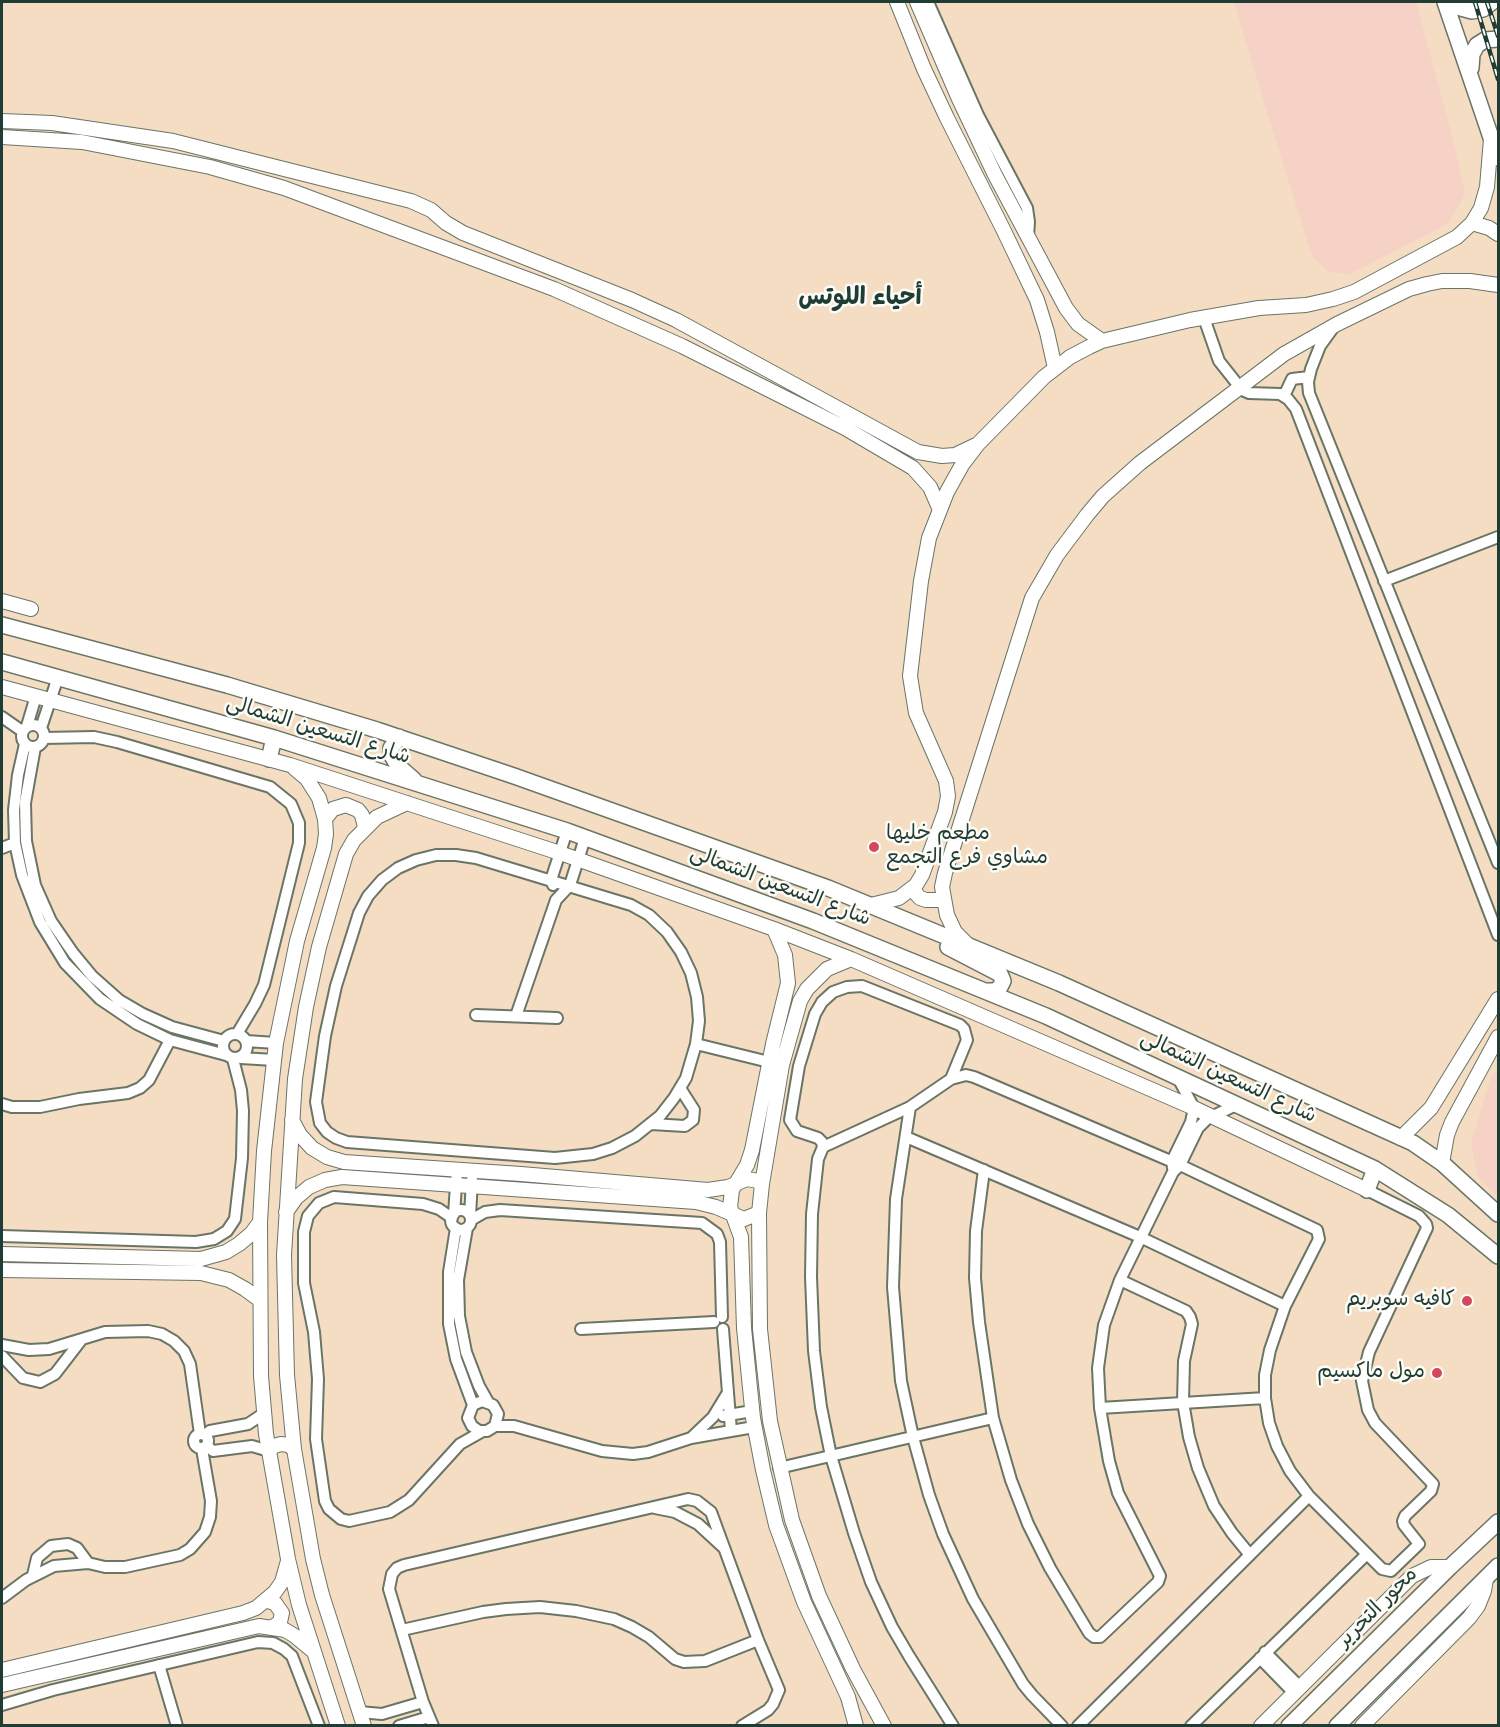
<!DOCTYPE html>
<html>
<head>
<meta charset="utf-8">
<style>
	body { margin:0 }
	#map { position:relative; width:1500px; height:1727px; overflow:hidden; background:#f4ddc2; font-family:Mynerve,sans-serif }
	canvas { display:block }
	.frame { position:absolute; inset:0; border:3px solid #1f3d34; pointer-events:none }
</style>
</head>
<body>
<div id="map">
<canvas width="1500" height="1727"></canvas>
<div class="frame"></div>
</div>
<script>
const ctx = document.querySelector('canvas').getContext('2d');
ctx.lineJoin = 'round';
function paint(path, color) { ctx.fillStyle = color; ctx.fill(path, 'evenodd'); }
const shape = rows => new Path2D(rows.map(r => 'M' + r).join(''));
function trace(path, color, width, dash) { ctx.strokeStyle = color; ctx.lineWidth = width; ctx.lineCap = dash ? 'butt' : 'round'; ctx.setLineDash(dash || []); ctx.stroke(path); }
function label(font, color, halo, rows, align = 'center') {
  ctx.font = font + ' Mynerve,"Playpen Sans Arabic",sans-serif'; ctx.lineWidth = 5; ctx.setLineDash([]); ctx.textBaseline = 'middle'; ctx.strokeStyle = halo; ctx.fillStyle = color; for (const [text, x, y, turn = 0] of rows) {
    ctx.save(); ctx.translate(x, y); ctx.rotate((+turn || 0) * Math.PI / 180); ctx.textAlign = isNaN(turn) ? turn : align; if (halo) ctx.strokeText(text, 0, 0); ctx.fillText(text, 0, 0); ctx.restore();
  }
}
paint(shape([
	[1234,2,1416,2,1455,147,1465,194,1449,223,1348,275,1328,271,1312,256,1264,102],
	[1498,1068,1498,1197,1478,1177,1471,1143,1490,1080]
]), '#f6d1c5');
const street = shape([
	[928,2,978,115,1027,208,1029,222,1028,236],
	[1204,318,1219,361,1242,390,1249,393,1280,394,1288,399,1296,409,1498,935],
	[1333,328,1320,346,1311,369,1308,382,1309,393,1498,863],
	[1284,396,1292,379,1309,377],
	[1384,581,1498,537],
	[2,717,22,731],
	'22 736a11 11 0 1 1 22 0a11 11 0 1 1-22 0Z',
	[27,726,36,696],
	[41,728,58,677],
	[44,738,94,737,117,742,270,787,291,804,299,823,299,843,264,985,255,1004,237,1034],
	[25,744,18,775,14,810,15,843,22,875,40,922,65,963,100,999,137,1024,170,1040,226,1055],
	[35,747,25,803,26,841,35,885,51,921,73,953,92,976,119,1000,143,1014,172,1027,224,1041],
	[2,848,15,843],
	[436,855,456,855,476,858,631,905,649,915,667,932,681,952,691,973,697,997,699,1021,696,1044,686,1078,674,1098,660,1116,635,1136,612,1148,593,1154,555,1158,347,1142,336,1138,327,1132,320,1123,316,1102,325,1036,336,986,359,913,368,896,382,880,398,868,416,860,436,855],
	[553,885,551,880,567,831],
	[476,1015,557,1018],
	[516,1016,556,900,570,885,585,838],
	'223 1046a12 12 0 1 1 24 0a12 12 0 1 1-24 0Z',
	[246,1041,276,1043],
	[696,1044,769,1062],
	[241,1058,274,1060],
	[2,1104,12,1107,40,1107,79,1099,128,1093,140,1088,149,1080,170,1040],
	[910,1107,896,1199,893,1287,901,1381,913,1437,929,1495,943,1534,973,1599,1023,1684,1032,1695,1062,1726],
	[651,1124,685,1126,693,1120,694,1110,680,1088],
	[906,1137,1140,1237,1285,1306],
	[823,1147,822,1142,818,1138,797,1131,790,1120,799,1066,815,1014,822,1002,833,992,847,987,862,986,960,1025,964,1029,967,1040,951,1079],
	[1173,1168,1172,1161,1191,1122,1194,1108,1178,1078],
	[984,1170,976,1231,975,1278,979,1322,993,1418,1011,1480,1028,1524,1050,1568,1089,1633,1094,1637,1100,1637,1158,1582,1160,1576,1118,1493,1109,1461,1100,1408,1098,1368,1104,1325,1120,1280,1173,1172,1180,1165,1198,1128,1207,1119,1236,1105],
	'451 1220a10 10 0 1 1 20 0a10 10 0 1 1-20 0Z',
	[454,1214,457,1171],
	[470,1216,472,1180],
	[452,1218,439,1209,423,1204,334,1197,319,1203,308,1216,304,1232,304,1283,314,1332,318,1379,316,1439,325,1501,329,1509,341,1519,349,1521,390,1512,409,1500,460,1444,483,1431],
	[471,1220,485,1212,500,1210,702,1223,717,1234,720,1242,722,1317],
	[456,1228,449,1272,449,1324,456,1359,473,1405],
	[467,1228,458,1280,459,1316,466,1352,479,1386,488,1402],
	[2,1236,196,1242,214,1239,227,1231,235,1219,242,1158,243,1111,241,1090,233,1059],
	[1120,1280,1186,1311,1190,1317,1192,1324,1184,1361,1183,1402,1189,1437,1198,1468,1214,1506,1232,1533,1250,1555],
	[581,1329,714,1322],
	[723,1329,731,1431],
	[2,1345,29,1350,49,1349,105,1332,148,1331,162,1334,174,1341,184,1351,190,1364,200,1434],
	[2,1356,23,1378,40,1382,55,1374,82,1339],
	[1100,1408,1265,1398],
	[723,1416,752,1411],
	[495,1426,498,1414,493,1405,482,1401,473,1405,468,1418,472,1426,479,1431,487,1431,495,1426,514,1426,602,1451,633,1454,648,1452,691,1438,713,1417,727,1394],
	'194 1441a7 7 0 1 1 14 0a7 7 0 1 1-14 0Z',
	[205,1435,210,1431,248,1424,263,1414],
	[691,1438,754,1427],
	[207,1446,213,1451,252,1446,269,1451],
	[779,1468,993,1418],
	[655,1508,675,1512,698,1524,723,1547],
	[33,1575,37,1558,51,1546,68,1544,77,1548,88,1563],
	[2,1598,26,1580,54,1566,88,1563,105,1567,125,1567,180,1555,190,1549,205,1532,210,1517,211,1501,202,1449],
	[402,1630,483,1612,506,1609,540,1607,576,1611,614,1619,632,1627,649,1637,675,1659,684,1662,705,1661,758,1640],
	[1265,1652,1300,1687],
	[1260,1658,1294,1693],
	[159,1665,177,1726],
	[2,1705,53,1690,258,1642,273,1643,284,1649,292,1656,319,1726],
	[359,1712,382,1714,423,1702],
	[399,1726,429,1717],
	[433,1726,423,1702,389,1589,392,1574,397,1568,404,1565,688,1499,697,1501,711,1512,758,1640,779,1690,773,1704,768,1710,742,1726],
	[953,1726,909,1656,892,1627,871,1582,854,1533,831,1456,821,1407,814,1351,811,1277,812,1214,818,1159,823,1147,910,1107,951,1079,966,1075,974,1077,1180,1165,1317,1230,1319,1239,1285,1306,1270,1350,1265,1375,1265,1398,1269,1423,1277,1446,1290,1471,1309,1496,1382,1569,1391,1571,1419,1544,1404,1525,1403,1521,1405,1516,1431,1491,1433,1484,1375,1423,1368,1410,1362,1381,1369,1352,1427,1228,1426,1224,1419,1216,1367,1190],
	[1078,1726,1309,1496],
	[1191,1726,1367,1554]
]);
const secondary = shape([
	[897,2,924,69,947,118,1003,229,1037,300,1047,332,1055,368],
	[917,2,959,99,995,175,1066,308,1078,324,1102,341],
	[2,121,52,123,173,141,411,201,431,210,446,223,463,233,632,300,676,320,918,452,942,456,955,455,976,445],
	[2,137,82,142,210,167,284,188,554,289,682,346,845,428,913,468,930,487,940,510],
	[1472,223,1489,228,1498,234],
	[2,601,31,609],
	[2,687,290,765,560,853,774,929,851,959,1194,1108,1367,1190],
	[294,768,307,779,319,798,325,819,326,834,324,848,297,941,276,1043,264,1151,260,1222,261,1376,266,1434,288,1559,299,1605,338,1726],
	[325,819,333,809,346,805,358,810,362,815,365,827],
	[912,889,920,898,926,900,937,900,943,897],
	[871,905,899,898,916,885,922,875,945,812,948,796,946,781,916,713,910,676,921,581,929,538,947,492,962,465,978,444,1044,377,1070,357,1089,347,1102,341,1190,320,1259,308,1306,305,1333,299,1354,292,1457,237,1472,223,1481,208,1487,187,1491,139],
	[774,929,785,955,788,983,773,1044,752,1150,747,1165,732,1190,730,1207,741,1237,744,1328,753,1418,763,1470,776,1525,804,1602,848,1697,856,1726],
	[968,945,955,932,947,915,942,887,945,873,1032,598,1057,555,1087,515,1103,496,1140,463,1284,354,1337,324,1409,289,1427,284,1442,281,1470,281,1498,285],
	[851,959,827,969,807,989,800,1001,782,1065,762,1184,759,1213,760,1329,770,1421,792,1520,819,1596,853,1669,884,1726],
	[292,1120,300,1135,312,1148,327,1157,344,1162,521,1174,708,1190,728,1187,747,1179,758,1181,762,1184],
	[1401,1138,1431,1108,1498,999],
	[1442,1163,1447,1135,1452,1122,1498,1037],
	[286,1212,296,1198,309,1187,325,1180,342,1177,696,1202,716,1207,744,1219,759,1213],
	[2,1254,201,1259,226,1252,239,1244,251,1234,260,1222],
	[2,1270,201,1273,229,1280,245,1289,260,1300],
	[269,1451,274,1446,281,1444,288,1445,294,1449],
	[267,1601,275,1603,282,1613,280,1622,273,1627],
	[2,1670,243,1613,256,1608,275,1592,282,1582,288,1561],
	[2,1685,259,1626,285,1630,295,1636,312,1650],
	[364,1726,322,1595,313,1559,294,1449,287,1375,284,1255,295,1079,306,1007,319,947,346,854,354,840,377,817,407,803],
	[1261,1726,1412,1576,1431,1567,1450,1567],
	[1362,1726,1469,1618,1478,1606,1484,1591,1486,1579]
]);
const primary = shape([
	[1445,2,1498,158],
	[1454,2,1461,8,1472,11,1483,9,1492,2],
	[1471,68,1472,54,1477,45,1485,40,1498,39],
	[2,625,227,685,377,730,514,776,828,888,1059,983,1413,1143,1442,1163,1498,1214],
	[2,662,274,738,567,831,813,921,1046,1016,1375,1169,1448,1215,1498,1256],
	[399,737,391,748,391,754,398,766,414,780],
	[269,759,274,738],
	[948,947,1000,974,1003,981,1000,987,995,991,988,991],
	[1367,1190,1375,1169],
	[1289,1726,1450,1567,1498,1522],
	[1337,1726,1498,1566]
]);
trace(street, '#6a7566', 14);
trace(secondary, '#6a7566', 16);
trace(primary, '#6a7566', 18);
trace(street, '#fff', 10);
trace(secondary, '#fff', 14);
trace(primary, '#fff', 15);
const rail = shape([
	[1475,2,1498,79],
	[1487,2,1498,36]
]);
trace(rail, '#1f3d34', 4.5);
trace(rail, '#fdfcf7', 2, [7]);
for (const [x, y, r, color] of [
	[874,847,6,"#d1495b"],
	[1467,1301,6,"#d1495b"],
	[1437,1373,6,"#d1495b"]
]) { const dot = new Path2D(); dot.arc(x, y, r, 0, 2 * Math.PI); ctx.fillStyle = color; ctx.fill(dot); trace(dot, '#fdfcf7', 2); }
label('21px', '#1f3d34', '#fdfcf7', [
	["شارع التسعين الشمالى",318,731,17],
	["شارع التسعين الشمالى",780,887,21],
	["شارع التسعين الشمالى",1228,1078,25],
	["محور التحرير",1378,1608,-45]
]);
label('21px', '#1f3d34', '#fdfcf7', [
	["مطعم خليها",886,835,"left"],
	["مشاوي فرع التجمع",886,859,"left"],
	["كافيه سوبريم",1455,1301],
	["مول ماكسيم",1425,1373]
], 'right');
label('bold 24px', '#1f3d34', '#fdfcf7', [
	["أحياء اللوتس",860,299]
]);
</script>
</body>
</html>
